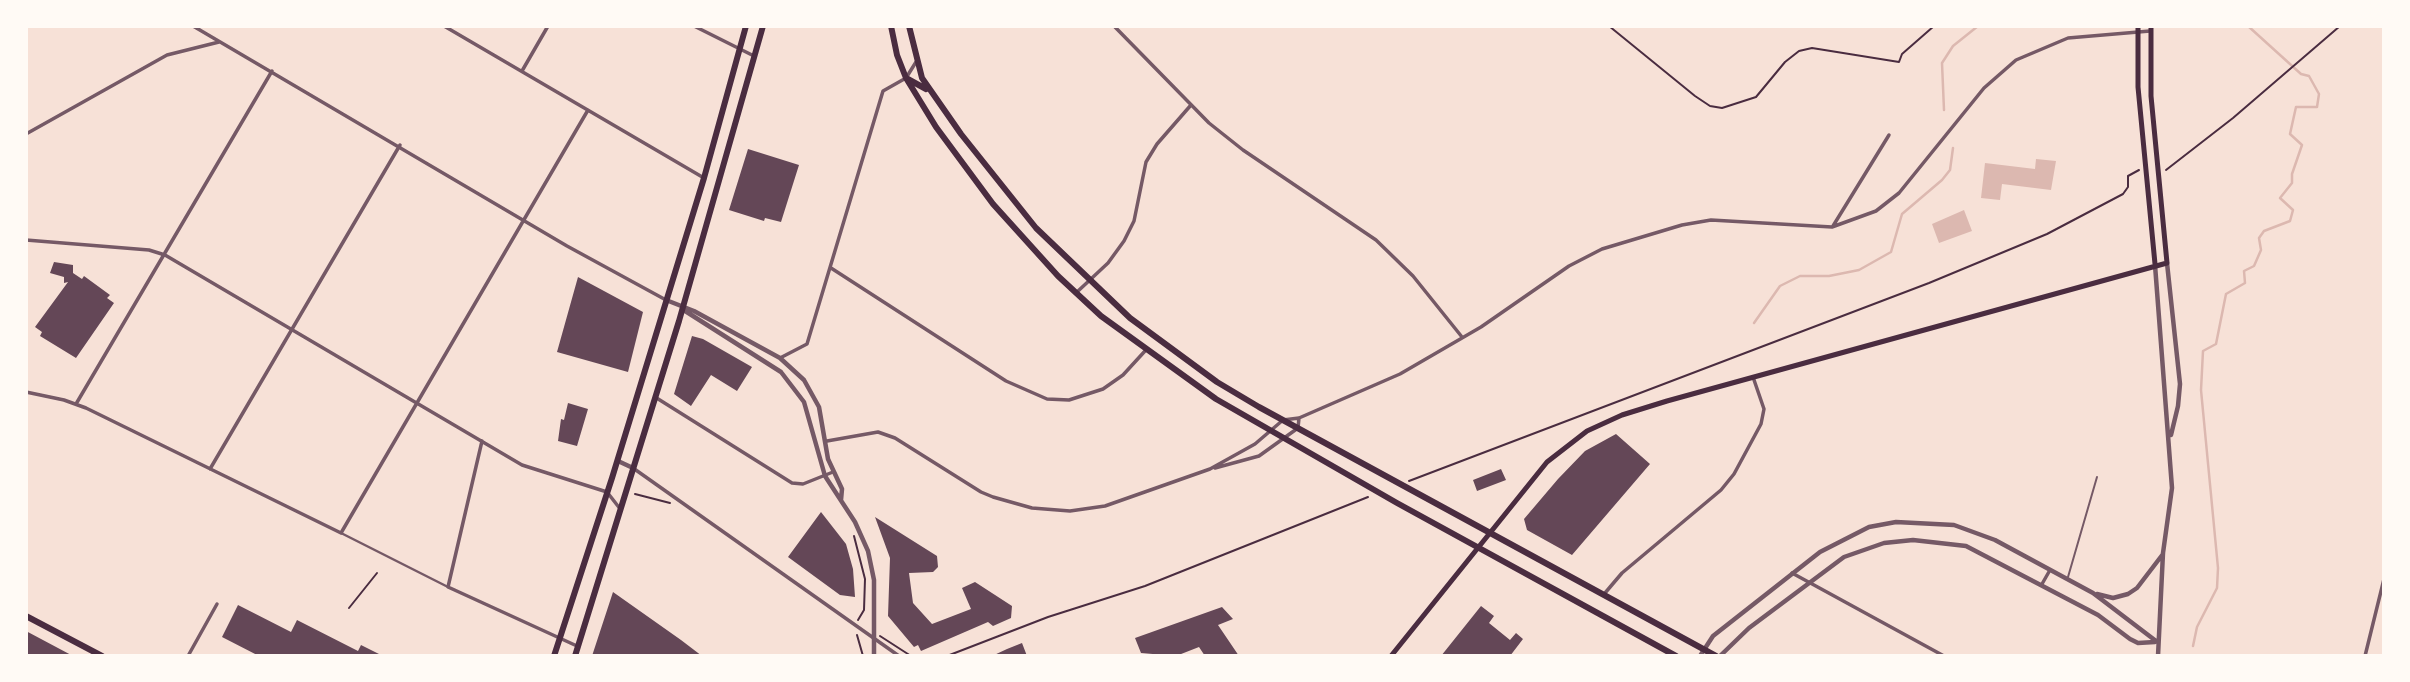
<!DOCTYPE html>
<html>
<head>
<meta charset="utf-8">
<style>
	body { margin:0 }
	#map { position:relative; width:2410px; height:682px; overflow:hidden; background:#f7e1d7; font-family:"Titillium Web",sans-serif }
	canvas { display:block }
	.frame { position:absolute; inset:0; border:28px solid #fffaf5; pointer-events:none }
</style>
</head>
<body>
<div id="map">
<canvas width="2410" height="682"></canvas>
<div class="frame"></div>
</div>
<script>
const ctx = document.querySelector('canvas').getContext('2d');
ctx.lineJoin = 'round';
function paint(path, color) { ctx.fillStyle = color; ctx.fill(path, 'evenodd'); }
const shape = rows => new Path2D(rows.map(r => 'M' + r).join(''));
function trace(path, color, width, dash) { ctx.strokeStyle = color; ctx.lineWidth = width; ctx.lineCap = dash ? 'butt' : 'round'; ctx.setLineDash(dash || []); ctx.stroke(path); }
paint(shape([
	[2036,159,2056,161,2051,190,2002,184,2000,200,1981,198,1985,163,2035,169],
	[1964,210,1972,231,1939,243,1932,224]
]), '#dcb8b0');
trace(shape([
	[1944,110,1942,63,1953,46,1978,26],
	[1754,323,1780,286,1800,276,1829,276,1859,270,1891,252,1902,214,1942,180,1950,170,1953,148],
	[2193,646,2197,627,2217,588,2218,568,2201,390,2203,351,2216,344,2226,294,2245,283,2244,271,2254,266,2261,250,2259,238,2264,231,2290,221,2293,210,2280,198,2292,183,2292,174,2302,145,2290,134,2296,107,2317,107,2319,94,2309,76,2301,74,2248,26]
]), '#dcb8b0', 2.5);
paint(shape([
	[748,149,799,165,781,222,765,218,764,221,729,210],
	[54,262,73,265,73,273,82,279,84,276,110,295,107,298,114,303,76,358,40,336,42,332,35,327,68,282,64,283,64,277,50,273],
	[578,277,643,312,628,372,557,352],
	[692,336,703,339,752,367,737,391,711,375,691,406,674,394],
	[568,403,588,409,577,446,558,441,561,419,564,420],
	[1616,434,1650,464,1572,555,1527,530,1524,519,1558,479,1585,451],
	[1501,469,1506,480,1477,491,1473,480],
	[821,512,846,544,853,569,855,597,840,595,788,557],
	[875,517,937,556,938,567,933,572,909,573,913,603,932,624,971,609,962,588,975,582,1012,606,1011,618,993,626,988,622,921,651,918,645,914,647,888,616,890,558],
	[613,592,681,640,702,656,592,656],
	[238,605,291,632,297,620,358,651,361,645,383,656,259,656,222,637],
	[1481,606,1494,616,1489,623,1510,640,1516,633,1523,639,1510,656,1441,656],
	[1222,607,1233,619,1218,625,1239,656,1205,656,1199,647,1176,656,1141,653,1135,638],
	[26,631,73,656,26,656],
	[1022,643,1027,656,992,656,1007,649]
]), '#644757');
trace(shape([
	[1609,26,1695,96,1710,106,1722,108,1756,97,1785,62,1799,51,1812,48,1899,62,1902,54,1934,26],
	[2166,170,2233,118,2340,26],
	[1409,481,1929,283,2047,234,2123,194,2128,187,2128,176,2139,170],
	[635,494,670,503],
	[854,536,865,579,864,610,858,620],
	[349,608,377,573],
	[857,635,863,656],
	[880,636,911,656],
	[947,656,1048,617,1145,586,1368,497]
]), '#4a2c40', 2);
trace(shape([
	[2068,577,2097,477]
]), '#755966', 2);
trace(shape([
	[341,533,448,587]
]), '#755966', 2.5);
trace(shape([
	[193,26,567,246,666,300],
	[444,26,704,178],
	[694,26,754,56],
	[1114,26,1209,123,1243,150,1376,240,1413,276,1462,337],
	[522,71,548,26],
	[26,134,167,55,219,42],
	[1833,226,1889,135],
	[26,240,149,250,165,255,522,465,607,492,621,510],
	[831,268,1006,381,1047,399,1069,400,1103,389,1123,375,1145,351],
	[1077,292,1108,263,1124,241,1134,221,1146,162,1157,144,1191,105],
	[780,358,807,344,883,91,906,78,916,62],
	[26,392,64,400,86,408,341,533,588,110],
	[655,397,792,483,803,484,833,472],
	[76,404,272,71],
	[482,441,448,587,577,646],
	[827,441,878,432,895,438,981,492,993,497,1032,508,1070,511,1105,506,1210,469,1255,444,1283,420,1299,418,1400,374,1481,327,1569,266,1602,249,1682,225,1711,220,1832,227,1876,211,1899,193,1984,88,2016,60,2068,38,2150,31],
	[633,468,899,656],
	[1215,468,1259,456,1298,428,1299,418],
	[210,469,400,145],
	[1792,573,1944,656],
	[2042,584,2050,570],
	[1605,593,1622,573,1721,490,1734,474,1761,424,1764,409,1753,377],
	[188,656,217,604],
	[2365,656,2384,579]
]), '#755966', 3.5);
trace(shape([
	[2167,263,2180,384,2178,406,2171,435],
	[2155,265,2172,488,2163,553,2158,656],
	[666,300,694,311,780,358,804,380,819,407,828,459,842,489,841,500],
	[682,309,781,372,804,402,825,476,855,522,868,551,874,580,874,656],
	[618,461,633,468],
	[2097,594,2113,598,2128,594,2137,588,2163,554],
	[1700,656,1713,636,1820,552,1869,527,1896,522,1954,525,1995,540,2093,593,2156,641],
	[1720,656,1749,628,1844,557,1884,543,1913,540,1966,546,2098,615,2130,639,2138,643,2155,642]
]), '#755966', 4.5);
trace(shape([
	[2138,26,2138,87,2155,264],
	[1391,656,1547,462,1587,431,1622,415,1667,401,2167,263,2151,96,2151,26]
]), '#4a2c40', 5);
trace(shape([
	[891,26,897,55,906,78,936,127,993,204,1058,276,1101,316,1216,399,1397,503,1676,656],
	[909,26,922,78,961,134,1036,228,1130,318,1217,382,1259,407,1716,656],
	[906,78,926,89],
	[26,616,102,656],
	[554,656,612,478,704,178,746,26],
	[575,656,679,321,763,26]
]), '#4a2c40', 6);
</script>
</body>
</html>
